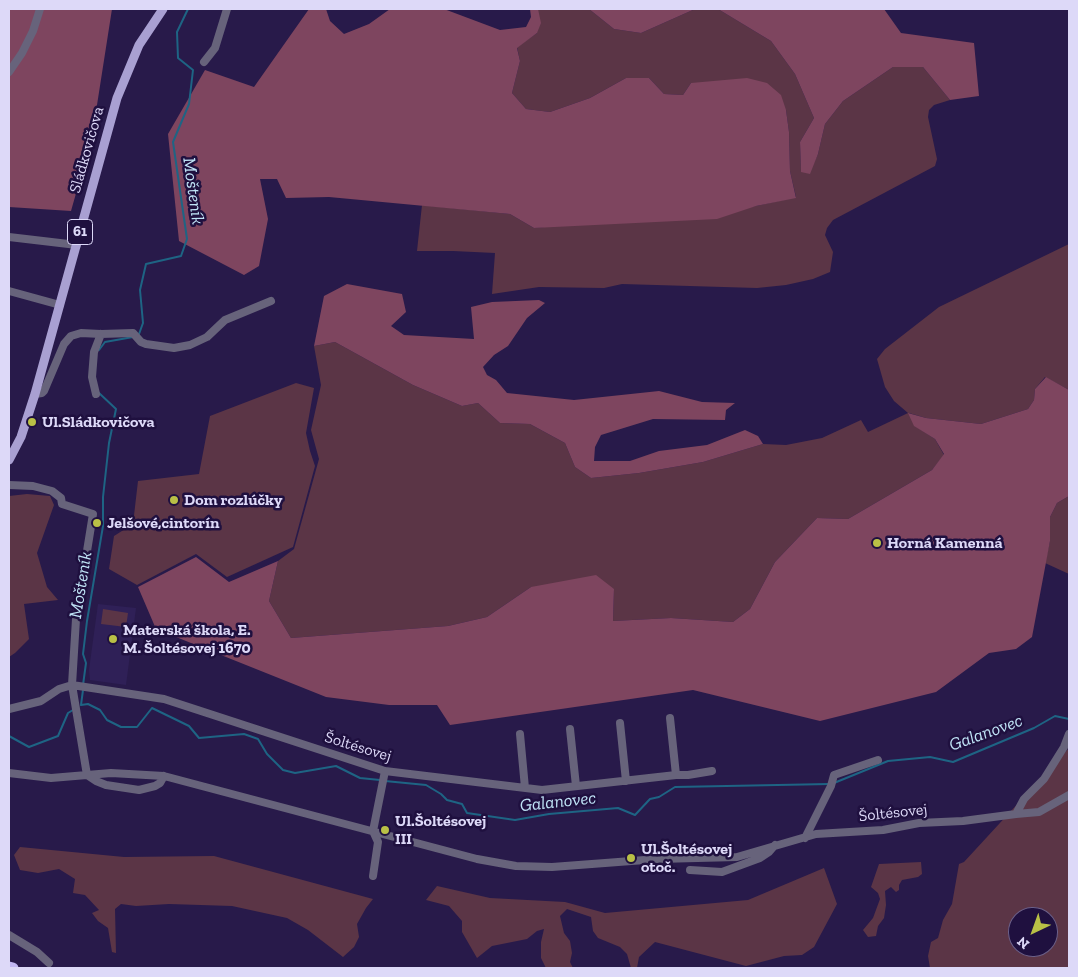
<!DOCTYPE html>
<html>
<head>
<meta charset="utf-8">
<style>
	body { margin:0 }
	#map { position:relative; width:1078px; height:977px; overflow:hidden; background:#281a4a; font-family:"Zilla Slab",serif }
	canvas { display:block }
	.frame { position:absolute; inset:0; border:10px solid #ddd9f8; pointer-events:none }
	.north { position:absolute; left:1008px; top:907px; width:50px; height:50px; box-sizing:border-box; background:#1f103f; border:1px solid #6b6089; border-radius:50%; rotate:222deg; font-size:14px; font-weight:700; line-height:20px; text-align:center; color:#ddd9f8 }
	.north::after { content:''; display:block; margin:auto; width:18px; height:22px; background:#b9c046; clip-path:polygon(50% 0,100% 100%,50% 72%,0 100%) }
</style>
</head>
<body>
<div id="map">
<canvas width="1078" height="977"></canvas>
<div class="frame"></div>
<div class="north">N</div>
</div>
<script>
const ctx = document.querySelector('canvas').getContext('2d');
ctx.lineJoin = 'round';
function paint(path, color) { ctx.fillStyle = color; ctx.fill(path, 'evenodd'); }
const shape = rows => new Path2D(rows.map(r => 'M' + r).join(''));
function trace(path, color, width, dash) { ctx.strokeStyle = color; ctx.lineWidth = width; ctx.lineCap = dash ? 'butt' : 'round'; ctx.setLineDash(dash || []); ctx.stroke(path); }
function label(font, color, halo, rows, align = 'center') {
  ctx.font = font + ' "Zilla Slab",serif'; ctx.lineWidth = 5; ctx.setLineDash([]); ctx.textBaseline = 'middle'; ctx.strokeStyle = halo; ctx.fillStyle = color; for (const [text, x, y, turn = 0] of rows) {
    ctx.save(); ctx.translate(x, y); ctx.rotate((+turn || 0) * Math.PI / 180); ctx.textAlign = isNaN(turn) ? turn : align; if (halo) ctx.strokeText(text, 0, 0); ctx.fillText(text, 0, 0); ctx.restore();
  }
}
paint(shape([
	[98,604,136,608,126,685,90,680,89,670]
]), '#2f2057');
paint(shape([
	[538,9,589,9,614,29,641,33,695,9,718,9,771,41,795,74,814,118,800,142,801,171,809,173,818,154,825,124,843,101,893,67,923,67,950,100,934,105,929,110,928,117,937,159,935,166,833,220,827,228,825,235,833,252,830,272,813,279,786,285,757,288,622,284,604,288,539,287,492,294,495,253,453,251,417,251,422,205,510,214,534,228,756,206,796,197,790,171,789,132,786,110,691,83,683,95,664,94,649,78,626,78,590,98,550,112,526,109,512,93,520,61,517,47,537,33],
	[1069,244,1069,390,1045,377,1035,389,1034,400,1028,409,981,424,926,418,909,413,915,426,935,439,944,455,932,470,848,519,817,518,775,562,750,609,733,622,671,618,613,621,614,589,531,587,487,617,448,626,291,638,269,601,278,561,294,549,319,459,311,430,321,385,314,346,335,342,413,385,462,406,478,403,500,423,530,424,565,443,575,467,591,478,639,473,703,462,763,444,786,445,822,438,861,420,868,432,908,413,894,401,885,387,877,359,885,349,939,307],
	[296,383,314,388,306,433,310,451,315,466,293,547,227,577,196,554,137,585,109,569,114,536,133,524,138,481,199,474,210,416],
	[27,494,50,496,54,505,37,553,47,587,58,600,24,604,29,639,15,653,9,657,9,496],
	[1069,496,1069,574,1045,563,1050,541,1050,517,1057,503],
	[103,609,128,613,126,627,101,624],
	[1069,748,1069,968,930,968,928,956,931,942,938,938,943,920,952,904,959,864,964,862],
	[1018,917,1048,917,1048,947,1018,947],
	[20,847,124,857,214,856,373,899,366,908,357,924,359,937,354,947,343,957,308,930,287,918,232,906,169,904,136,906,121,904,115,909,116,953,112,952,108,928,98,921,92,913,99,910,85,895,73,893,75,879,59,869,38,873,20,870,14,855],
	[921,862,922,874,918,877,902,880,899,885,899,890,896,892,891,887,885,891,886,905,884,918,878,926,876,936,868,937,863,930,873,918,880,899,878,893,871,887,879,864],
	[824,868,837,904,814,947,802,955,784,956,746,966,655,942,639,957,637,968,631,968,627,954,620,947,598,938,593,931,591,917,567,909,560,916,564,933,570,941,572,953,570,962,573,968,546,968,541,958,541,942,544,929,537,931,527,939,492,946,477,958,462,932,462,921,449,906,426,900,437,886,490,898,565,902,605,913,748,900]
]), '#5b3546');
paint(shape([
	[9,9,112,9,92,137,71,211,9,207],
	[309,9,326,9,330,21,344,34,369,24,390,9,444,9,500,30,526,27,531,17,530,9,538,9,541,23,537,33,517,48,520,61,512,93,526,109,550,112,590,98,626,78,649,78,664,94,683,95,691,83,747,78,767,83,781,95,786,110,789,132,790,171,796,198,756,206,717,219,534,228,510,214,329,197,286,198,277,179,260,179,268,219,259,266,244,275,179,241,168,134,205,70,254,87],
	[589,9,695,9,641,33,614,29],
	[718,9,884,9,901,33,974,43,979,96,950,100,923,67,893,67,843,101,825,124,818,154,810,174,801,172,800,142,814,118,795,74,771,41],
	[347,284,402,294,406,312,391,326,404,335,474,339,471,307,492,302,539,300,545,303,527,318,508,346,494,355,483,367,487,375,496,380,507,393,574,400,659,391,702,402,735,403,726,410,725,420,653,419,601,435,595,447,594,461,630,461,659,451,707,445,745,430,758,436,763,444,703,462,639,473,591,478,575,467,565,443,530,424,500,423,478,403,462,406,413,385,335,342,314,346,324,296],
	[1046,377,1069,390,1069,496,1057,503,1050,517,1050,541,1032,637,1016,649,989,653,936,692,820,721,693,690,450,725,437,705,389,705,326,697,156,629,138,587,196,557,229,582,278,561,269,601,291,638,448,626,487,617,531,587,596,575,614,589,613,621,671,618,733,622,750,609,775,562,817,518,848,519,932,470,944,454,935,439,914,426,908,413,926,418,981,424,1028,409,1034,400,1035,389]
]), '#7e455f');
trace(shape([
	[139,334,143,323,140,290,146,264,181,256,187,239,173,142,189,104,193,70,178,58,177,32,188,9],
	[99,350,105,342,133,337],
	[83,685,86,663,83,654,87,621,103,526,103,497,109,443,116,409,99,393],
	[81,705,88,704,100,710,107,720,121,727,137,727,152,708,189,726,199,738,244,734,258,739,267,754,283,770,295,773,336,766,360,778,380,780],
	[81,705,83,690],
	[9,736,29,747,58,736,68,713,73,710],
	[385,781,426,785,441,794,447,800,462,804,467,813,515,820,549,814,618,808,635,815,650,799,659,797,675,787,829,784],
	[834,783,888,761,930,757,953,762,1034,728,1055,716,1069,719]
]), '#1e6484', 2);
trace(shape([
	[204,62,215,48,227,9],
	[9,72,22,53,33,31,40,9],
	[9,237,77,245],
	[9,291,60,305],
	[35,394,42,393,44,391,64,344,71,336,81,333,101,334,133,333,141,342,146,344,174,348,190,345,207,337,225,320,271,301],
	[96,394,92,377,94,352,101,334],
	[9,485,33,486,52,491,61,498,62,504,93,514,76,619,72,685,87,775,96,781,106,785,139,790,155,786,160,783,164,776],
	[9,709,41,701,59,689,72,685,164,699,385,771,542,790,676,775,688,775,712,771],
	[670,718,676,775],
	[620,723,626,781],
	[570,729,576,786],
	[520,734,525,788],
	[1069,734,1064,747,1044,779,1024,799,1016,814,1039,812,1069,795],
	[9,773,51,778,111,773,164,776,477,859,516,866,552,867,658,859,737,857,816,834,883,830,919,823,963,821,1016,814],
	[805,838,831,786,834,775,878,760],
	[690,870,722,872,760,858,769,852,775,845],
	[373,876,378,842,373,831,385,771],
	[9,935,37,952,49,963]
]), '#67637b', 8);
trace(shape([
	[9,460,21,437,35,394,117,98,139,45,163,9]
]), '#a9a0d2', 9);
trace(shape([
	[9,967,13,968]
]), '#c3b8f4', 11);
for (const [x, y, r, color] of [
	[32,422,5,"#b9c046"],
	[174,500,5,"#b9c046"],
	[97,523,5,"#b9c046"],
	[877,543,5,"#b9c046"],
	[113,639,5,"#b9c046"],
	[385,830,5,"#b9c046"],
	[631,858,5,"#b9c046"]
]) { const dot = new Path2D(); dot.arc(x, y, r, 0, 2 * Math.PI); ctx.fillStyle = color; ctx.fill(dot); trace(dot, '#1f103f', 2); }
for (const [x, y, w] of [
	[80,232,25]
]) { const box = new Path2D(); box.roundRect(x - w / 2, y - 12.5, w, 25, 4); ctx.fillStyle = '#1f103f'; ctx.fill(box); trace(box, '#ddd9f8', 1); }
label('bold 15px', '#ddd9f8', null, [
	["61",80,232]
]);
label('16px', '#ddd9f8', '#1f103f', [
	["Sládkovičova",87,150,-74],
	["Šoltésovej",358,747,17],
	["Šoltésovej",893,813,-6]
]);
label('bold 16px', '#ddd9f8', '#1f103f', [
	["Ul.Sládkovičova",42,422],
	["Dom rozlúčky",184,500],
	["Jelšové,cintorín",107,523],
	["Horná Kamenná",887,543],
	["Materská škola, E.",123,630],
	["M. Šoltésovej 1670",123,648],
	["Ul.Šoltésovej",395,821],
	["III",395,839],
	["Ul.Šoltésovej",641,849],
	["otoč.",641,867]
], 'left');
label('italic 18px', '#c0e4f7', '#1f103f', [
	["Mošteník",193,191,82],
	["Mošteník",81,585,-81],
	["Galanovec",986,733,-20],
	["Galanovec",558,802,-6]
]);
</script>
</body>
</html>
